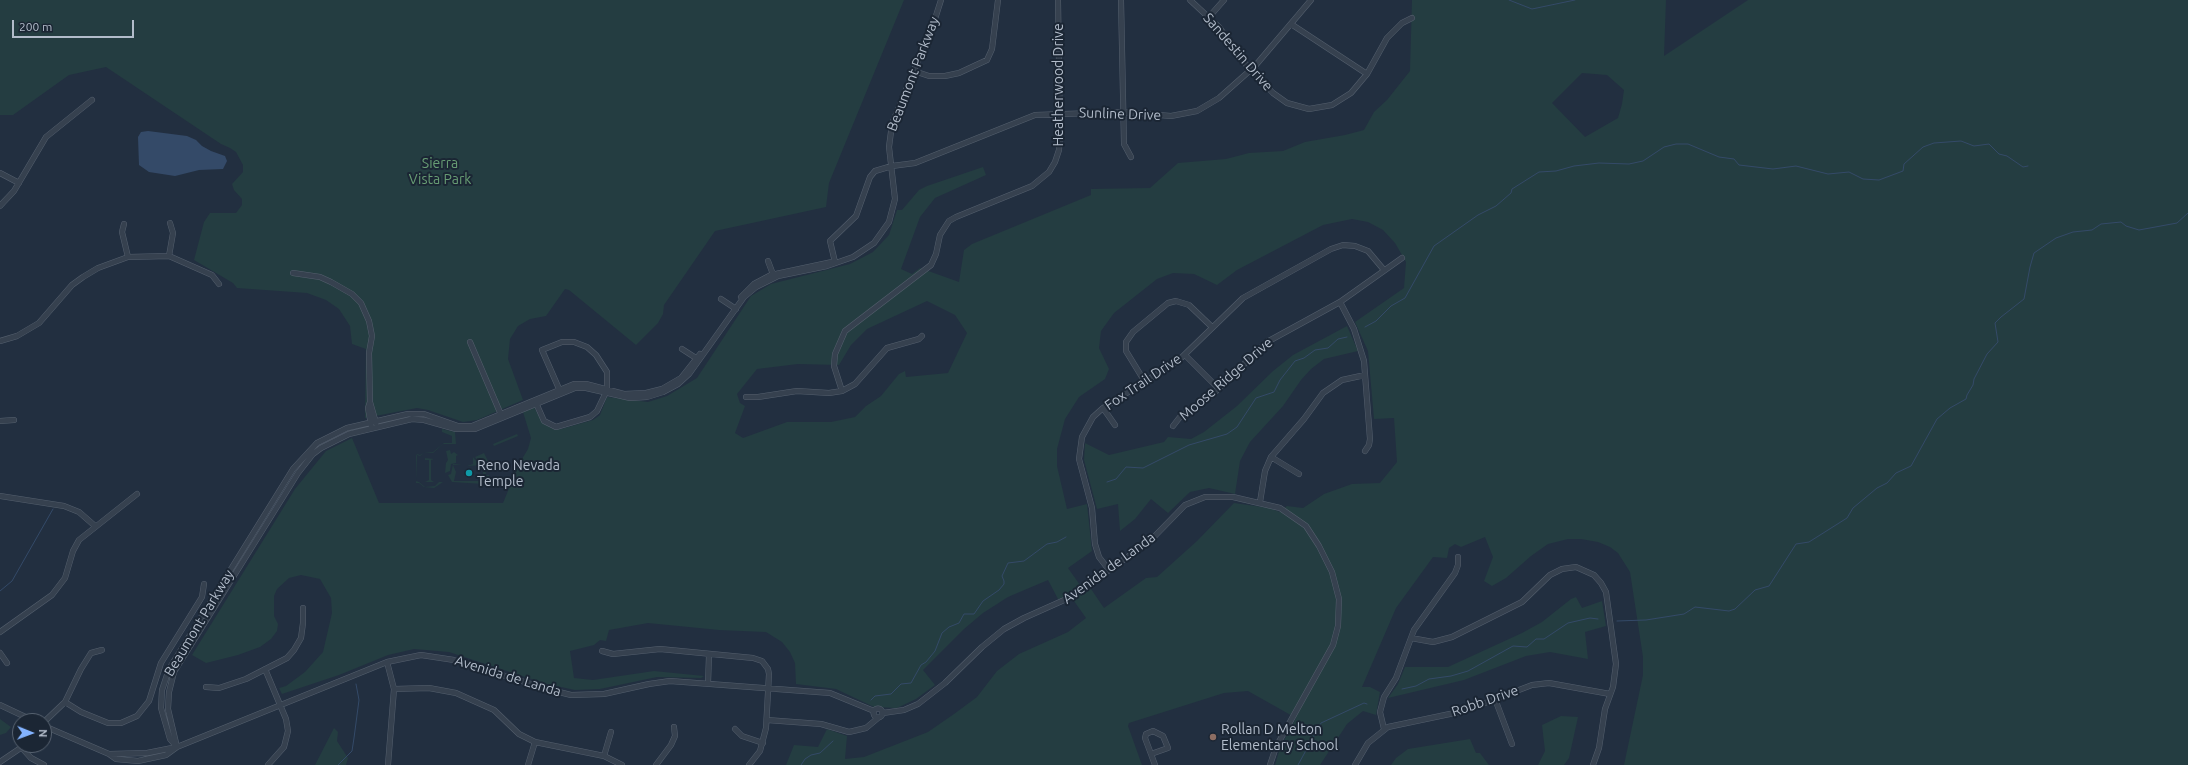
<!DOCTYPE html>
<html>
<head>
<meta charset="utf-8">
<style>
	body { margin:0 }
	#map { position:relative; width:2188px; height:765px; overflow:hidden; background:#222f40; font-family:Ubuntu,sans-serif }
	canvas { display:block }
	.north { position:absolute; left:12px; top:713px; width:40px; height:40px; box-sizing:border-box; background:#1b2634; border:1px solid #576270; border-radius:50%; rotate:91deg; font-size:11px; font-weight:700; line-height:16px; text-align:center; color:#b2bcca }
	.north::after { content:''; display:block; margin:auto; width:14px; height:18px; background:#83b3ff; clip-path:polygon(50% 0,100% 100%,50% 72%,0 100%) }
	.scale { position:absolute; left:12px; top:20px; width:122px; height:18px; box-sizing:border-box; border:2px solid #b2bcca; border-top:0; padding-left:5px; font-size:12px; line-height:14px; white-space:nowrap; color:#b2bcca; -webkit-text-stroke:3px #1b2634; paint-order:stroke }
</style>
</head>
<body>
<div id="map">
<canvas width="2188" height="765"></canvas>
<div class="north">N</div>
<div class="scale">200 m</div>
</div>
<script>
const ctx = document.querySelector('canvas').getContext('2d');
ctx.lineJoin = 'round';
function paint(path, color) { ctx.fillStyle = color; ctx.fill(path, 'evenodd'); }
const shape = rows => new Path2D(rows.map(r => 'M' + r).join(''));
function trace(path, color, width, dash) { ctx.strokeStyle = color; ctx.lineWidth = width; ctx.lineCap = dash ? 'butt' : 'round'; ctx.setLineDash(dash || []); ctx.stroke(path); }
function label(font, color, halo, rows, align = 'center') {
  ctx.font = font + ' Ubuntu,sans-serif'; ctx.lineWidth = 4; ctx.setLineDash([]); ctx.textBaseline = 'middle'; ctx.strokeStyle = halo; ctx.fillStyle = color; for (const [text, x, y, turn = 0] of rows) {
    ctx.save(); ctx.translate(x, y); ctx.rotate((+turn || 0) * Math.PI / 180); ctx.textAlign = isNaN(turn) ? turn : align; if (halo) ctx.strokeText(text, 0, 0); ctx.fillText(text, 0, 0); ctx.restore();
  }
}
paint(shape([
	[0,0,904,0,829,183,826,207,715,231,664,305,663,314,658,323,636,345,569,290,565,289,546,316,530,319,518,326,510,339,508,359,523,400,477,420,463,422,428,410,417,408,365,418,366,349,352,344,350,326,339,309,326,300,307,293,237,288,233,283,194,260,204,222,210,213,236,213,242,205,242,199,234,190,232,184,243,172,243,165,236,152,230,148,221,144,106,67,69,75,13,115,0,115],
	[1412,0,1666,0,1664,56,1748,0,2188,0,2188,765,1624,765,1643,675,1643,657,1630,572,1618,553,1610,547,1598,542,1581,539,1568,539,1548,544,1531,556,1506,578,1492,586,1484,581,1493,557,1485,537,1461,547,1455,544,1449,548,1447,558,1433,557,1396,608,1362,687,1370,687,1380,692,1376,715,1363,711,1347,724,1320,765,1275,765,1280,748,1296,718,1248,691,1224,693,1129,723,1128,726,1142,765,786,765,794,745,818,747,827,729,847,736,845,759,864,757,928,732,954,714,977,697,997,671,1019,654,1068,632,1086,618,1074,601,1058,599,1048,580,1008,597,983,613,964,629,923,670,935,685,916,699,897,708,874,707,836,689,796,684,795,663,790,652,782,642,766,632,719,630,648,623,609,630,606,641,600,640,594,645,570,651,574,678,593,680,654,671,704,676,701,678,657,677,600,689,575,690,547,684,449,652,414,649,388,655,339,675,282,694,279,688,286,686,305,672,323,652,332,613,331,598,320,579,301,575,289,578,277,589,274,596,274,616,278,624,277,631,271,639,260,647,238,655,206,663,192,655,295,489,326,451,352,438,379,503,503,503,519,464,528,449,531,438,523,412,534,407,542,422,553,429,561,429,593,420,600,415,607,397,648,402,667,396,697,378,751,296,771,284,850,264,873,252,889,235,897,210,902,210,919,190,927,186,983,167,986,175,935,198,920,217,901,269,912,274,920,268,959,282,964,250,972,244,1091,195,1091,189,1150,188,1178,163,1226,159,1249,153,1283,151,1305,142,1345,135,1364,130,1374,112,1387,100,1410,71],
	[1582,73,1607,75,1624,90,1622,104,1618,118,1585,137,1552,103],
	[1352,219,1368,222,1383,230,1395,243,1406,262,1404,288,1355,322,1368,351,1374,419,1394,418,1397,462,1380,483,1352,484,1324,494,1303,508,1287,506,1280,512,1269,508,1234,503,1197,541,1157,577,1146,578,1104,608,1091,589,1080,585,1068,568,1092,551,1087,504,1067,509,1057,466,1057,449,1065,419,1079,397,1105,379,1109,369,1099,348,1101,331,1114,313,1157,279,1173,273,1194,274,1217,285,1237,270,1323,225],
	[927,301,955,315,967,333,948,373,906,377,905,371,899,374,881,396,866,406,855,417,831,422,787,422,743,438,735,433,745,406,740,403,737,394,757,369,798,364,839,365,851,345,867,329],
	[1347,326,1358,351,1324,359,1311,369,1301,380,1283,406,1250,442,1240,461,1235,494,1209,488,1190,492,1168,513,1151,499,1135,519,1120,531,1118,504,1097,509,1084,460,1085,443,1109,455,1164,442,1168,437,1191,439,1204,432,1237,406,1273,371,1293,355],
	[442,429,455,432,456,444,443,444,433,453,424,453,420,456,417,455,416,481,419,482,425,487,435,486,439,482,443,482,434,488,424,487,419,483,416,483,416,456,417,454,420,455,424,453,433,452,444,443,452,443,452,436,442,432],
	[517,434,518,436,494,446,493,444],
	[450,450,451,454,454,452,458,455,456,456,456,463,451,464,450,471,445,473,446,463,448,460,446,451],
	[484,453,489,463,487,464,484,461,477,460,475,457],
	[473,457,476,461,485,463,486,474,483,474,483,465,467,466,473,464],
	[425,458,434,459,431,460,431,480,434,482,425,482,429,480,429,460,425,460],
	[453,464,462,465,453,465,456,472,454,481,483,481,483,475,489,475,489,480,483,484,452,482,448,475,451,474],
	[1576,597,1582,608,1602,601,1606,626,1585,632,1588,659,1550,652,1526,656,1464,680,1388,698,1398,684,1405,667,1448,667,1522,633,1542,622,1571,599],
	[1561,716,1578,717,1569,758,1564,765,1538,765,1545,751,1542,725],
	[0,719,11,727,6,733,0,735],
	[334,728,338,732,337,741,348,758,346,765,315,765],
	[1470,739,1476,753,1480,753,1489,765,1391,765,1396,758,1408,749]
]), '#243d41');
paint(shape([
	[148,131,187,136,196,140,202,146,211,151,225,156,227,161,223,169,199,170,175,176,149,172,139,165,138,137,141,132]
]), '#344a68');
trace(shape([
	[1509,0,1532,9,1575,0],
	[1365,327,1376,321,1391,306,1405,298,1434,246,1478,215,1496,206,1511,193,1512,189,1539,172,1556,171,1574,166,1599,163,1629,164,1643,161,1664,147,1676,144,1688,144,1719,157,1734,159,1739,165,1773,169,1796,166,1828,174,1849,172,1863,179,1879,180,1903,171,1904,164,1923,147,1934,143,1961,141,1974,146,1989,144,1999,154,2007,156,2023,167,2028,166],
	[1107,482,1116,479,1126,467,1143,468,1189,445,1227,434,1237,427,1256,398,1274,392,1280,380,1295,361,1304,358,1315,350,1328,348,1338,339,1347,337],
	[0,591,12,581,53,509],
	[1617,621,1646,620,1684,614,1695,607,1729,611,1735,609,1755,590,1769,586,1796,544,1809,542,1847,518,1853,508,1877,488,1887,483,1896,473,1911,466,1937,419,1950,408,1966,399,1967,395,1973,385,1974,379,1987,354,1998,342,1995,323,2001,317,2024,299,2030,267,2034,253,2056,238,2073,232,2092,230,2101,224,2121,222,2126,226,2139,230,2177,223,2188,213],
	[1402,689,1416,686,1429,679,1451,676,1468,671,1513,646,1527,647,1536,639,1544,639,1568,623,1590,618,1598,619],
	[871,700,875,696,891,694,901,684,911,683,921,665,926,662,935,651,942,633,949,627,959,623,964,614,974,614,983,601,999,590,1004,584,1004,581,1002,576,1008,563,1024,561,1047,544,1057,542,1066,537],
	[338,765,352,751,354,738,359,700,356,684],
	[801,765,805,759,811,755,820,753,833,741],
	[1298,765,1321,723,1364,703,1367,704]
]), '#344a68', 1);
const minor = shape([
	[1121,0,1124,144,1131,157],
	[1190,0,1219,27,1250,70,1273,93,1287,103,1309,109,1332,105,1351,93,1367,74,1387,38,1402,23,1412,18],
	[1209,17,1224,0],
	[1291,24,1367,74],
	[914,71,929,76,945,76,959,73,987,60,992,49,998,0],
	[0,173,19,183],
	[0,206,14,191,46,137,92,100],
	[124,224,122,232,128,257],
	[169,256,173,233,170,223],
	[768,261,774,277],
	[835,262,830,241,856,216,870,177,875,171,892,166,915,163,1035,115,1123,112,1171,116,1197,111,1219,98,1255,66,1311,0],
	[293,273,320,277,331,282,352,294,361,303,369,321,372,336,369,353,370,402,376,423],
	[741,297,754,284,771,275,832,262],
	[721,299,736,309],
	[1340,302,1354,329,1364,361,1370,439,1369,445,1365,451],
	[0,341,17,336,39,323,72,285,83,277,98,268,128,257,169,256,212,275,219,284],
	[470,342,502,417],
	[682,349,699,360],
	[1185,355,1219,389],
	[1145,382,1126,351,1126,342,1133,332,1168,303,1176,301,1189,305,1212,327],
	[842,391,834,366,835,354,845,331,931,265,936,254,940,235,949,221,956,217,1032,186,1049,172,1055,162,1059,150,1060,132,1058,0],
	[746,397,758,397,797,391,829,393,842,391,855,384,887,348,919,339,922,336],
	[370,402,368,408,371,425],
	[536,403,544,421,556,427,590,417,597,411,607,390,607,372,596,355,587,347,574,342,562,342,542,350,560,391],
	[1103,408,1115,425],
	[0,421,14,420],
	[1173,426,1180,417,1212,395,1267,342,1340,302,1402,258],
	[1271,457,1299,474],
	[0,496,64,506,79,512,95,526],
	[1260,502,1265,471,1271,457,1304,419,1323,393,1342,380,1365,375],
	[1109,570,1099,557,1095,544,1092,508,1079,459,1082,437,1093,417,1103,408,1179,360,1243,298,1331,249,1343,245,1355,246,1368,251,1384,270],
	[0,632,52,595,65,578,73,551,79,540,137,494],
	[1411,638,1433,642,1452,637,1522,602,1550,575,1562,569,1576,567,1594,575,1601,583,1606,592,1616,664,1613,687,1605,709,1599,748,1593,765],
	[602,651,613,654,660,649,753,658,762,661,768,669,769,674,766,728,760,751,749,765],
	[0,653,7,663],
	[387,662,394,689,388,765],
	[265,669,286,719,288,731,284,747,268,765],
	[708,684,709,655],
	[206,687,219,688,246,679,287,658,294,650,301,638,303,623,303,608],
	[394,689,429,688,456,693,494,710,519,734,535,742,604,756,622,765],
	[1495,699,1512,744],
	[65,702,81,712,108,723,121,723,137,716,149,701,161,663,202,597,204,584],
	[0,705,34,721],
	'873.5 713a4.5 4.5 0 1 1 9 0a4.5 4.5 0 1 1-9 0Z',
	[883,713,904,710,918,704,945,683,982,647,1004,629,1024,618,1071,597,1150,541,1185,505,1205,497,1233,497,1280,508,1306,526,1319,546,1332,572,1339,599,1338,626,1333,645,1276,747,1270,765],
	[767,720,821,724,849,732,866,728,878,718],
	[44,722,65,702,81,669,91,653,102,650],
	[44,726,109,754,147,753,177,747,387,662,421,655,454,660,547,689,571,695,604,694,649,684,670,681,830,693,874,711],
	[735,729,742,736,763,743],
	[1384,729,1380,712,1384,697,1396,678,1414,630,1455,573,1458,565,1458,557],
	[177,747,168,709,169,692,174,672,298,473,313,454,321,448,349,434,412,419,424,420,456,429,475,429,575,388,586,388,630,398,647,397,663,392,678,384,689,374,744,297,756,287,778,276,827,266,853,257,874,243,889,222,895,199,889,147,892,124,934,22,941,0],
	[177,747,170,739,161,708,162,690,169,669,293,469,317,443,347,428,408,414,424,414,458,426,472,426,574,384,586,384,624,394,646,393,662,389,681,378,700,354],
	[22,748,31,758,44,765],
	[109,754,116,759,138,761,166,755,177,747],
	[1151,754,1168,748,1163,736,1153,731,1146,734,1145,738,1151,754,1155,765],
	[604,756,611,732],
	[0,762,25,745],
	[528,765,535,742],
	[656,765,671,745,675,736,674,727],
	[1355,765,1368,743,1388,727,1464,711,1532,685,1549,683,1610,694]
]);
trace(minor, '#545f6d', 6);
trace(minor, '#36414f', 5);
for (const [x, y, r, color] of [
	[469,473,4,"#0f9aa8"],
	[1213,737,4,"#8d6e63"]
]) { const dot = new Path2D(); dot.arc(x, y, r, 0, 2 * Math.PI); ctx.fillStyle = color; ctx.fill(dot); trace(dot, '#1b2634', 1.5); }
label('14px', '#b2bcca', '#1b2634', [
	["Sandestin Drive",1238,52,49],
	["Beaumont Parkway",913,74,-69],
	["Heatherwood Drive",1058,85,-90],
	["Sunline Drive",1120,114,2],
	["Moose Ridge Drive",1226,379,-41],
	["Fox Trail Drive",1143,382,-34],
	["Avenida de Landa",1109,568,-36],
	["Beaumont Parkway",199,623,-59],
	["Avenida de Landa",508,676,17],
	["Robb Drive",1485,701,-19]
]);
label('14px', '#689d74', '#1b2634', [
	["Sierra",440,163],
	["Vista Park",440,179]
]);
label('14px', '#b2bcca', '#1b2634', [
	["Reno Nevada",477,465],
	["Temple",477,481],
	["Rollan D Melton",1221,729],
	["Elementary School",1221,745]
], 'left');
</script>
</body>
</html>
